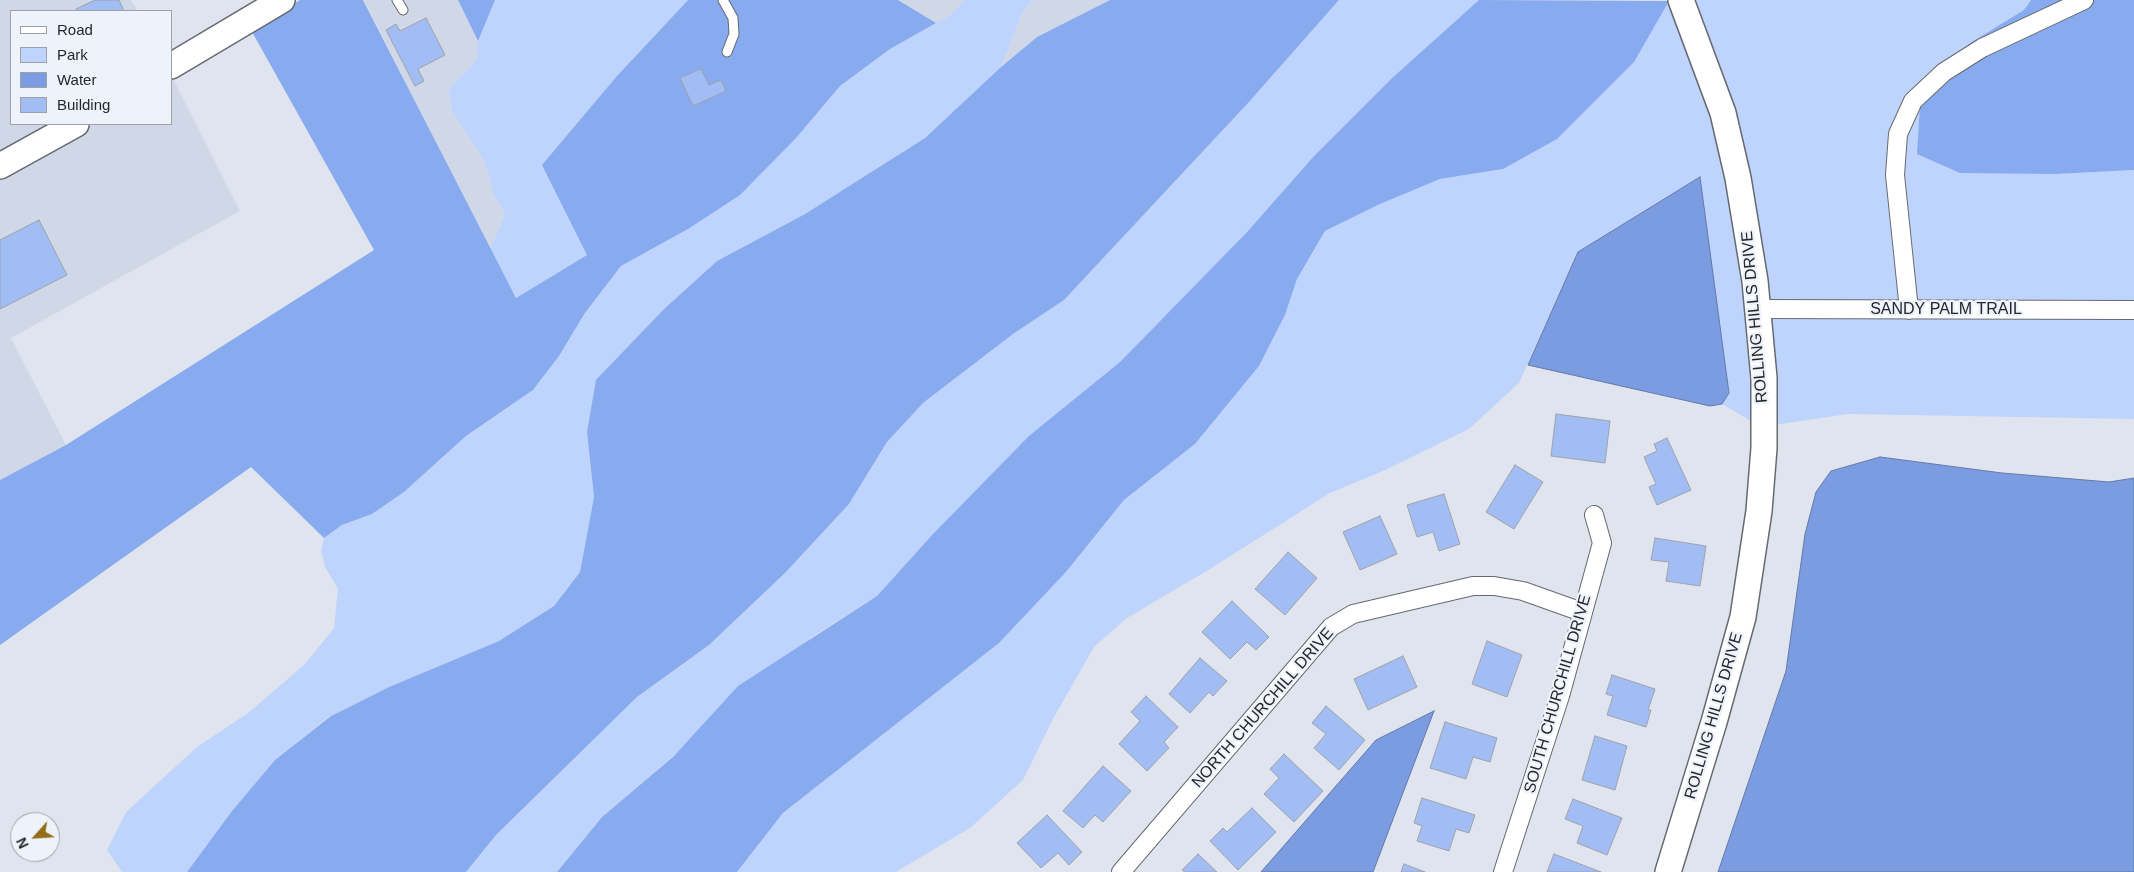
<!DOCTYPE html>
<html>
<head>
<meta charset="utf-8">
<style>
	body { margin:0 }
	#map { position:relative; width:2134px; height:872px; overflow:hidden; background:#e0e4ee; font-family:Arial,sans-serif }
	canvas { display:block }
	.legend { position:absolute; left:10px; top:10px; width:162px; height:115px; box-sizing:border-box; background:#edf2fb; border:1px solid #9da1a8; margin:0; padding:6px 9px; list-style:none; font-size:15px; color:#26272b }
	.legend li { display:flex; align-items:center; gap:10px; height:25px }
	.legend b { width:25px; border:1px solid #9da1a8 }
	.north { position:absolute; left:10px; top:812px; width:50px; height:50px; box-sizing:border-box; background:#edf2fb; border:1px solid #9da1a8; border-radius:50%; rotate:244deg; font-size:14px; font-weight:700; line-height:20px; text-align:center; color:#26272b }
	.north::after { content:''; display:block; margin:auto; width:18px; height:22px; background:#936e16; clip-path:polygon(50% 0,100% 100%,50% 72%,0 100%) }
</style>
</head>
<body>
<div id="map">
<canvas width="2134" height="872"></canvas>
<ul class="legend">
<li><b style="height:6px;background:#fff"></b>Road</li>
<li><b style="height:14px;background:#bfd4fd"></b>Park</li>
<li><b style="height:14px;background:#7b9ce0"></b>Water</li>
<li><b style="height:14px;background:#a1bdf4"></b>Building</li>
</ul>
<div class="north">N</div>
</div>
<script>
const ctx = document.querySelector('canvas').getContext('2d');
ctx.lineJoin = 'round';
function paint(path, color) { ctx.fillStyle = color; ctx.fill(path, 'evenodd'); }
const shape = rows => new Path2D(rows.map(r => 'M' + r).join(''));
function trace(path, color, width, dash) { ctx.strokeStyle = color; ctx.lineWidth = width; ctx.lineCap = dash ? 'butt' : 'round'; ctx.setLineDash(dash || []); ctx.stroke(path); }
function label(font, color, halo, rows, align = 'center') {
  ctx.font = font + ' Arial,sans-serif'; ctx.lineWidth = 4.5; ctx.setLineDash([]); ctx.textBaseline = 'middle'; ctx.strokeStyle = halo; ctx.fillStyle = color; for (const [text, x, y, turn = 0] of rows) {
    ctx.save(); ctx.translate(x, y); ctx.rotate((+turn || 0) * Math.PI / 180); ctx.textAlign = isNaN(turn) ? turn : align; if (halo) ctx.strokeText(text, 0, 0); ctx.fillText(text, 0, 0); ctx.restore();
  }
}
paint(shape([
	[0,0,131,0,138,11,11,11,11,124,58,124,0,156],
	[364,0,458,0,478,41,477,59,449,89,452,111,485,162,493,193,505,214,490,249],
	[898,0,965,0,950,15,936,23],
	[1033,0,1110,0,1037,37,1001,67,1023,11],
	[172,77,240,211,11,338,66,445,0,480,0,177,94,124,171,124]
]), '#d0d8e8');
paint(shape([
	[495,0,688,0,617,76,583,118,587,255,516,298,490,249,505,214,493,193,485,162,452,111,449,89,477,59,478,40],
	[965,0,1033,0,1023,11,1001,67,925,138,805,214,717,261,664,309,597,380,587,432,594,497,580,572,554,606,499,641,389,687,330,716,275,760,232,811,187,872,122,872,107,850,126,812,197,747,248,713,305,664,334,628,338,589,325,567,321,550,324,538,342,525,372,514,404,492,466,436,533,390,559,356,585,313,621,266,688,229,797,137,840,86,890,49,950,15],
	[1339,0,1479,0,1391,79,1314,156,1248,231,1120,362,1029,437,932,535,877,596,812,637,602,817,557,872,466,872,496,835,637,697,709,645,785,573,849,504,887,442,923,403,1013,334,1064,300,1249,102],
	[1692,0,2031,0,2024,10,1970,43,2056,174,2134,170,2134,419,1848,414,1774,425],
	[1669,1,1713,116,1739,238,1753,379,1754,423,1722,404,1729,393,1700,178,1578,252,1519,383,1469,429,1383,471,1330,493,1210,569,1127,618,1094,647,1053,719,1023,780,970,828,896,872,737,872,783,813,999,643,1066,572,1124,500,1195,444,1259,366,1285,315,1297,279,1325,231,1380,204,1440,179,1503,169]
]), '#bfd4fd');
paint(shape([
	[300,0,363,0,516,298,587,255,542,165,617,76,688,0,898,0,936,23,890,49,840,86,797,137,740,195,688,229,621,266,585,313,559,356,533,390,466,436,404,492,372,514,342,525,324,538,251,467,0,645,0,480,66,445,374,250,251,30],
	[458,0,495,0,478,41],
	[1110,0,1339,0,1249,102,1064,300,1013,334,923,403,887,442,849,504,785,573,709,645,637,697,496,835,466,872,187,872,232,811,275,760,331,716,389,687,499,641,554,606,580,572,594,497,587,432,596,380,664,309,717,261,805,214,925,138,1001,67,1037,37],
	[1479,0,1669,1,1634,62,1557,139,1503,169,1440,179,1380,204,1325,231,1297,279,1285,315,1259,366,1195,444,1124,500,1066,572,999,643,783,813,737,872,557,872,602,817,674,756,738,686,877,596,932,535,1029,436,1120,362,1248,231,1314,156,1391,79],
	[2031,0,2134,0,2134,170,2056,174,1960,173,1917,154,1921,88,1970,43,2024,10]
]), '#8ae');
const water = shape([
	[1700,177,1729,393,1722,404,1710,406,1528,365,1578,252,1700,177],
	[1880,457,2002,473,2109,482,2134,478,2134,872,1718,872,1786,671,1805,534,1816,492,1831,471,1880,457],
	[1434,711,1373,872,1261,872,1376,740,1434,711]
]);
paint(water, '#7b9ce0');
trace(water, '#6279aa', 1);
const building = shape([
	[95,0,119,0,124,11,77,11,76,9,95,0],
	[426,18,445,55,418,69,424,81,415,86,386,30,396,24,400,31,426,18],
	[701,69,709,85,721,80,726,91,693,106,680,78,701,69],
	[39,220,67,275,0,309,0,240,39,220],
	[1556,414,1610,421,1605,463,1551,456,1556,414],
	[1667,438,1691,490,1657,505,1649,487,1656,484,1644,457,1657,451,1654,444,1667,438],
	[1515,465,1543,482,1514,529,1486,512,1515,465],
	[1444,494,1460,544,1439,551,1433,532,1417,537,1407,505,1444,494],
	[1380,516,1397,554,1360,570,1343,532,1380,516],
	[1655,538,1706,546,1700,586,1666,581,1669,562,1651,560,1655,538],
	[1288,552,1317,578,1285,615,1255,589,1288,552],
	[1232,601,1269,637,1256,650,1247,642,1230,659,1202,632,1232,601],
	[1487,641,1522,655,1507,697,1472,684,1487,641],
	[1403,656,1417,687,1368,710,1354,679,1403,656],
	[1200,658,1227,681,1213,696,1209,692,1190,713,1169,694,1200,658],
	[1612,675,1655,689,1648,710,1651,710,1646,727,1607,715,1613,696,1606,694,1612,675],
	[1146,696,1178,727,1164,742,1169,748,1147,771,1119,744,1140,721,1131,712,1146,696],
	[1326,706,1365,740,1339,770,1314,748,1326,734,1312,723,1326,706],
	[1445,722,1497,738,1490,762,1473,757,1466,779,1430,768,1445,722],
	[1595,736,1627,746,1615,790,1582,780,1595,736],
	[1284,754,1323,791,1294,822,1264,794,1279,778,1270,769,1284,754],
	[1103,766,1131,791,1103,822,1095,815,1083,828,1063,811,1103,766],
	[1422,798,1475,815,1469,833,1456,829,1449,851,1417,841,1422,826,1414,823,1422,798],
	[1573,799,1622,818,1607,855,1577,843,1583,826,1565,819,1573,799],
	[1252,808,1276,832,1238,870,1210,841,1223,828,1227,832,1252,808],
	[1047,815,1082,852,1069,865,1058,853,1041,868,1017,843,1047,815],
	[1198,854,1217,872,1185,872,1182,870,1198,854],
	[1554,854,1601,872,1547,872,1554,854],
	[1404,864,1425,872,1401,872,1404,864]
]);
paint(building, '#a1bdf4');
trace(building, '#9ea2ab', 1);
const lane = shape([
	[397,0,403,10],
	[723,0,733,18,734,34,727,52]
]);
const street = shape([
	[1758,309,2134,310],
	[1909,310,1895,175,1898,134,1913,101,1944,72,1982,48,2084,0],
	[1121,872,1331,627,1353,614,1473,586,1494,586,1523,591,1582,612],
	[1503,872,1560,696,1602,543,1594,515]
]);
const secondary = shape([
	[171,66,282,0],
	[0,166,76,124],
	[1668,872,1714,722,1743,617,1759,511,1764,448,1764,378,1755,281,1738,178,1723,113,1681,0]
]);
trace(lane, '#656970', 11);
trace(street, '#656970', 20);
trace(secondary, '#656970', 28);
trace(lane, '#fff', 9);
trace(street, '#fff', 18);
trace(secondary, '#fff', 25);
label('16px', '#26272b', '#edf2fb', [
	["SANDY PALM TRAIL",1946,310],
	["ROLLING HILLS DRIVE",1755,317,-95],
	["SOUTH CHURCHILL DRIVE",1558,694,-74],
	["NORTH CHURCHILL DRIVE",1263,708,-49],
	["ROLLING HILLS DRIVE",1714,716,-74]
]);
</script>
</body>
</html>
